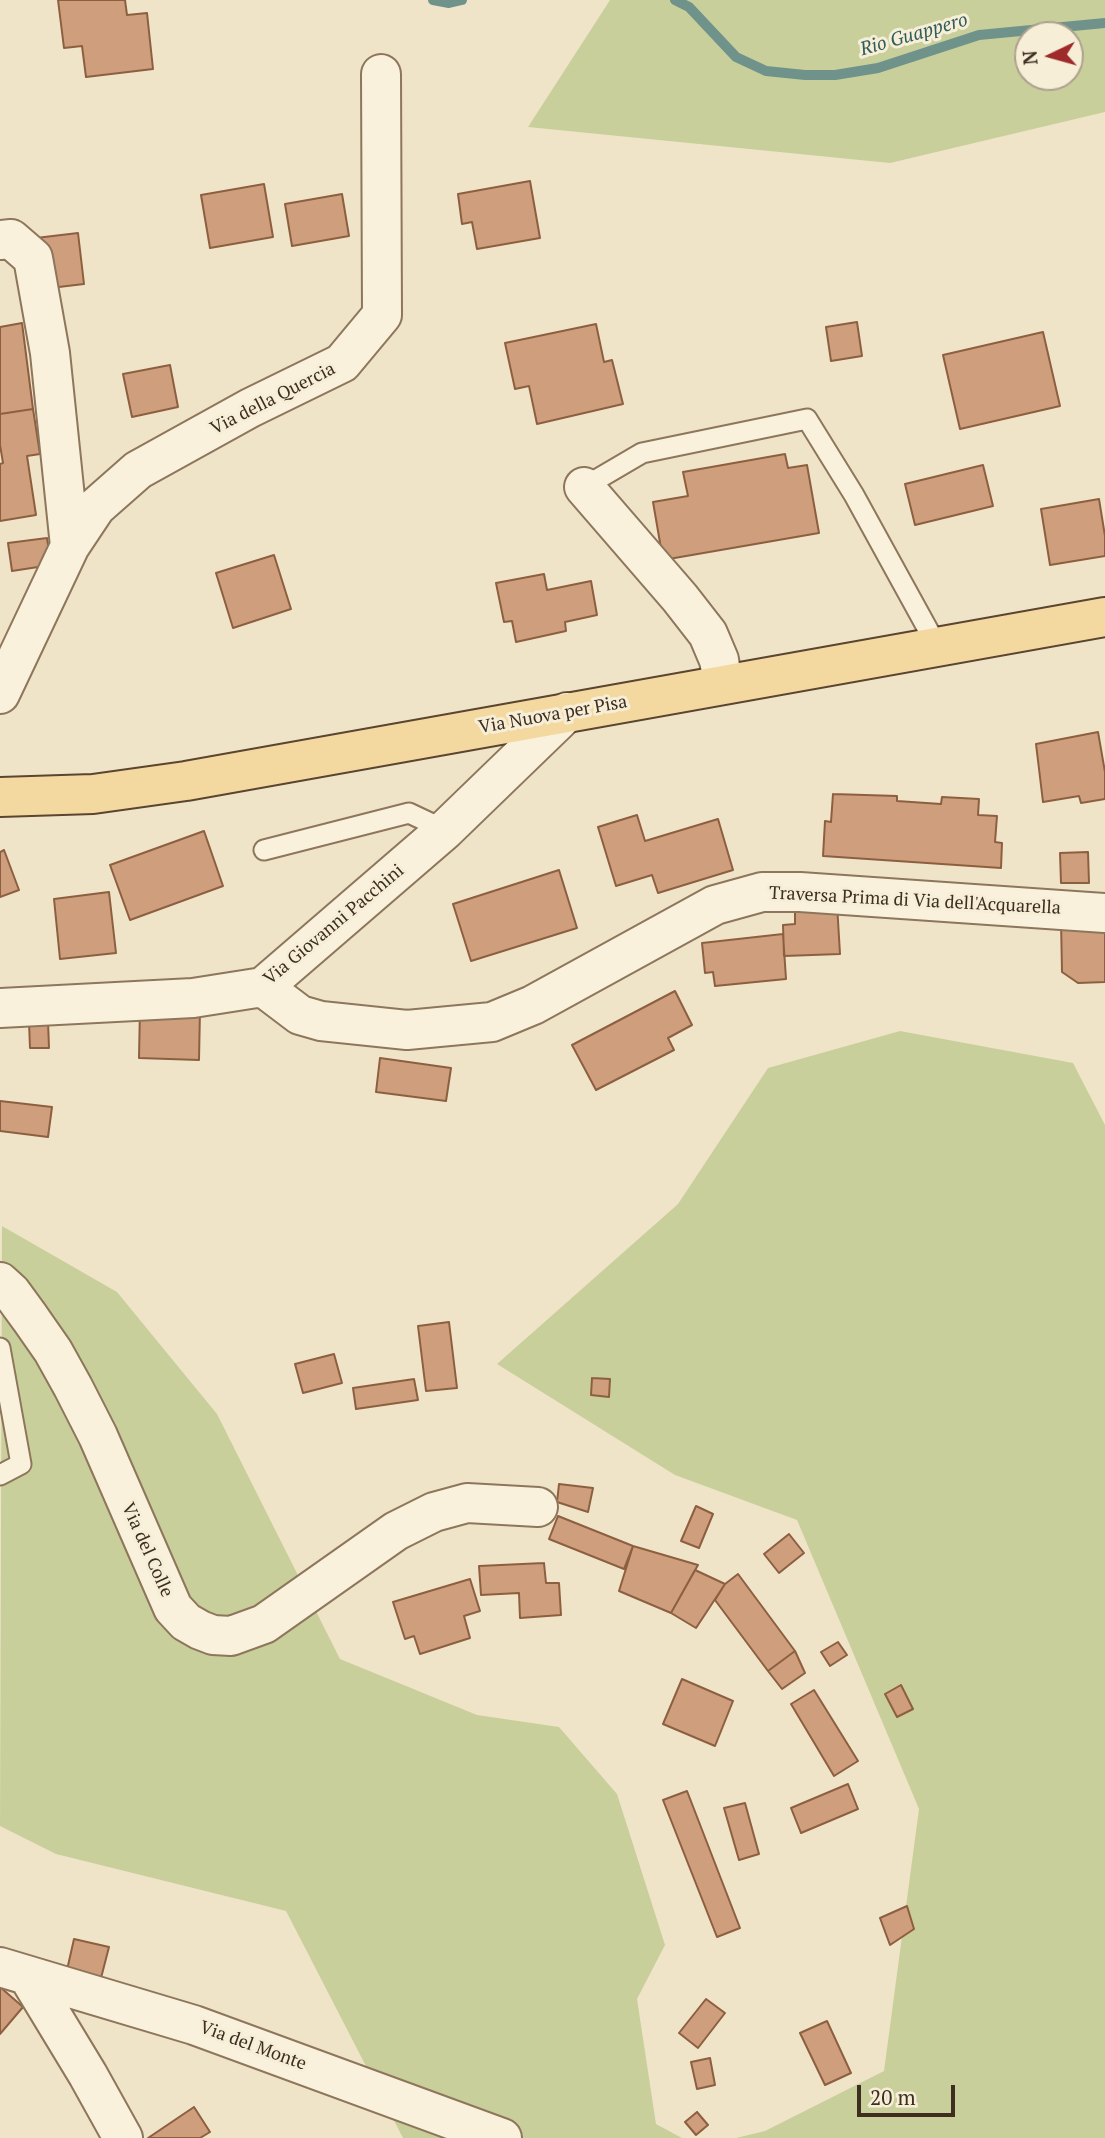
<!DOCTYPE html>
<html>
<head>
<meta charset="utf-8">
<style>
	body { margin:0 }
	#map { position:relative; width:1105px; height:2138px; overflow:hidden; background:#f0e4c8; font-family:"PT Serif",serif }
	canvas { display:block }
	.north { position:absolute; left:1014px; top:21px; width:70px; height:70px; box-sizing:border-box; background:#f7eed8; border:2px solid #ada18e; border-radius:50%; rotate:265deg; font-size:19px; font-weight:700; line-height:28px; text-align:center; color:#3d2e20 }
	.north::after { content:''; display:block; margin:auto; width:24px; height:32px; background:#9e2a2b; clip-path:polygon(50% 0,100% 100%,50% 72%,0 100%) }
	.scale { position:absolute; left:857px; top:2085px; width:98px; height:32px; box-sizing:border-box; border:4px solid #3d2e20; border-top:0; padding-left:9px; font-size:21px; line-height:24px; white-space:nowrap; color:#3d2e20; -webkit-text-stroke:5px #f7eed8; paint-order:stroke }
</style>
</head>
<body>
<div id="map">
<canvas width="1105" height="2138"></canvas>
<div class="north">N</div>
<div class="scale">20 m</div>
</div>
<script>
const ctx = document.querySelector('canvas').getContext('2d');
ctx.lineJoin = 'round';
function paint(path, color) { ctx.fillStyle = color; ctx.fill(path, 'evenodd'); }
const shape = rows => new Path2D(rows.map(r => 'M' + r).join(''));
function trace(path, color, width, dash) { ctx.strokeStyle = color; ctx.lineWidth = width; ctx.lineCap = dash ? 'butt' : 'round'; ctx.setLineDash(dash || []); ctx.stroke(path); }
function label(font, color, halo, rows, align = 'center') {
  ctx.font = font + ' "PT Serif",serif'; ctx.lineWidth = 6; ctx.setLineDash([]); ctx.textBaseline = 'middle'; ctx.strokeStyle = halo; ctx.fillStyle = color; for (const [text, x, y, turn = 0] of rows) {
    ctx.save(); ctx.translate(x, y); ctx.rotate((+turn || 0) * Math.PI / 180); ctx.textAlign = isNaN(turn) ? turn : align; if (halo) ctx.strokeText(text, 0, 0); ctx.fillText(text, 0, 0); ctx.restore();
  }
}
paint(shape([
	[610,0,1105,0,1105,112,890,163,528,127],
	[1070,35,1070,77,1028,77,1028,35],
	[900,1031,1073,1063,1105,1125,1105,2138,736,2138,765,2131,884,2071,919,1809,797,1520,675,1475,497,1364,678,1204,768,1068],
	[2,1226,117,1292,217,1414,340,1659,477,1715,559,1727,617,1794,665,1945,637,1999,656,2124,682,2138,403,2138,286,1911,56,1854,0,1826]
]), '#c9cf9b');
trace(shape([
	[433,0,449,3,462,0],
	[675,0,689,7,736,57,766,71,805,75,835,75,878,68,979,35,1105,23]
]), '#6f938a', 10);
const building = shape([
	[58,0,125,0,127,15,147,13,153,69,86,77,82,46,64,48,58,0],
	[530,181,540,238,477,249,472,222,462,224,458,194,530,181],
	[264,184,273,237,210,248,201,195,264,184],
	[342,194,349,236,292,246,285,204,342,194],
	[78,233,84,284,42,289,36,238,78,233],
	[857,322,862,356,831,361,826,327,857,322],
	[22,323,33,409,0,414,0,327,22,323],
	[596,324,604,362,612,360,623,404,537,424,529,386,515,389,505,343,596,324],
	[1043,332,1060,406,960,429,943,355,1043,332],
	[170,365,178,407,132,417,123,374,170,365],
	[33,409,40,454,27,456,36,515,0,521,0,464,3,463,0,445,0,414,33,409],
	[785,454,788,468,807,465,819,533,663,560,653,502,688,496,683,472,785,454],
	[983,465,993,506,915,525,905,484,983,465],
	[1099,499,1105,536,1105,556,1050,565,1041,509,1099,499],
	[47,538,51,565,12,571,8,543,47,538],
	[274,555,291,609,233,628,216,573,274,555],
	[544,574,547,590,591,581,597,615,565,622,566,631,516,642,512,621,504,622,496,583,544,574],
	[1098,732,1105,772,1105,799,1081,803,1079,796,1043,802,1036,744,1098,732],
	[833,794,897,796,897,801,941,804,942,797,979,799,978,815,997,816,995,842,1002,843,1001,868,823,856,825,821,831,822,833,794],
	[637,815,645,841,718,819,733,870,658,893,652,875,616,886,598,827,637,815],
	[204,831,223,886,130,920,110,865,204,831],
	[4,850,19,890,0,897,0,852,4,850],
	[1088,852,1089,883,1061,883,1060,853,1088,852],
	[559,870,577,928,471,961,453,904,559,870],
	[109,892,116,953,60,959,54,899,109,892],
	[837,904,840,954,784,956,783,925,795,924,795,906,837,904],
	[1105,919,1105,982,1078,983,1062,972,1061,920,1105,919],
	[783,934,786,979,715,986,713,972,705,973,702,943,783,934],
	[675,991,692,1025,668,1038,674,1050,596,1090,572,1045,675,991],
	[140,1008,200,1010,199,1060,139,1058,140,1008],
	[48,1021,49,1048,30,1048,29,1022,48,1021],
	[380,1058,451,1068,446,1101,376,1092,380,1058],
	[0,1101,52,1107,48,1137,0,1131,0,1101],
	[449,1322,457,1388,426,1391,418,1326,449,1322],
	[334,1354,342,1383,303,1393,295,1364,334,1354],
	[592,1378,610,1379,609,1397,591,1395,592,1378],
	[414,1379,418,1400,356,1409,353,1388,414,1379],
	[559,1484,593,1488,588,1512,557,1502,559,1484],
	[696,1506,713,1514,699,1548,681,1541,696,1506],
	[558,1516,633,1546,624,1569,549,1539,558,1516],
	[789,1534,804,1553,779,1573,764,1554,789,1534],
	[633,1546,698,1565,671,1613,619,1591,633,1546],
	[544,1563,546,1583,559,1583,561,1615,520,1618,519,1593,481,1595,479,1566,544,1563],
	[695,1570,725,1584,696,1628,671,1613,695,1570],
	[738,1574,795,1651,768,1671,715,1600,725,1584,738,1574],
	[470,1579,480,1611,464,1616,470,1638,420,1654,414,1636,405,1639,393,1602,470,1579],
	[838,1642,847,1655,830,1666,821,1652,838,1642],
	[795,1651,805,1673,782,1689,768,1671,795,1651],
	[682,1679,733,1701,715,1746,663,1724,682,1679],
	[901,1685,913,1709,897,1717,885,1694,901,1685],
	[814,1690,858,1761,834,1776,791,1704,814,1690],
	[848,1784,858,1809,801,1833,791,1808,848,1784],
	[687,1791,740,1928,717,1937,663,1800,687,1791],
	[745,1803,759,1854,739,1860,724,1808,745,1803],
	[907,1906,914,1929,890,1945,880,1918,907,1906],
	[74,1939,109,1947,101,1978,67,1970,74,1939],
	[0,1987,23,2007,0,2034,0,1987],
	[706,1999,725,2013,698,2048,679,2033,706,1999],
	[827,2021,851,2073,825,2085,800,2033,827,2021],
	[710,2058,715,2085,697,2089,691,2062,710,2058],
	[194,2107,210,2132,200,2138,148,2138,194,2107],
	[697,2112,708,2125,696,2135,685,2122,697,2112]
]);
paint(building, '#cf9f7d');
trace(building, '#8d5f41', 2);
const lane = shape([
	[584,487,642,453,807,419,854,495,937,646],
	[264,850,409,813,445,830],
	[0,1348,21,1464,0,1475]
]);
const street = shape([
	[0,240,11,239,33,258,50,353,70,546,0,694],
	[584,487,680,598,708,634,719,660,723,684],
	[70,546,96,507,138,470,250,408,342,363,382,315,381,74],
	[263,987,300,1015,321,1021,407,1030,492,1022,533,1005,715,905,762,892,800,892,1105,913],
	[0,1008,193,998,263,987,445,830,567,712],
	[0,1282,11,1292,30,1318,53,1351,73,1387,98,1436,173,1608,186,1622,200,1630,213,1635,231,1636,264,1624,396,1531,434,1512,467,1503,538,1507],
	[0,1967,194,2025,502,2138],
	[28,1976,88,2075,123,2138]
]);
const primary = shape([
	[0,797,93,794,186,781,1105,617]
]);
trace(lane, '#8d765c', 23);
trace(street, '#8d765c', 42);
trace(primary, '#5b4430', 42);
trace(lane, '#faf1dc', 19);
trace(street, '#faf1dc', 38);
trace(primary, '#f3d9a0', 38);
label('18px', '#3d2e20', '#f7eed8', [
	["Via della Quercia",273,399,-27],
	["Via Nuova per Pisa",553,715,-10],
	["Traversa Prima di Via dell'Acquarella",915,901,3],
	["Via Giovanni Pacchini",334,925,-40],
	["Via del Colle",147,1550,66],
	["Via del Monte",253,2046,20]
]);
label('italic 19px', '#2f5d5a', '#f7eed8', [
	["Rio Guappero",914,35,-16]
]);
</script>
</body>
</html>
